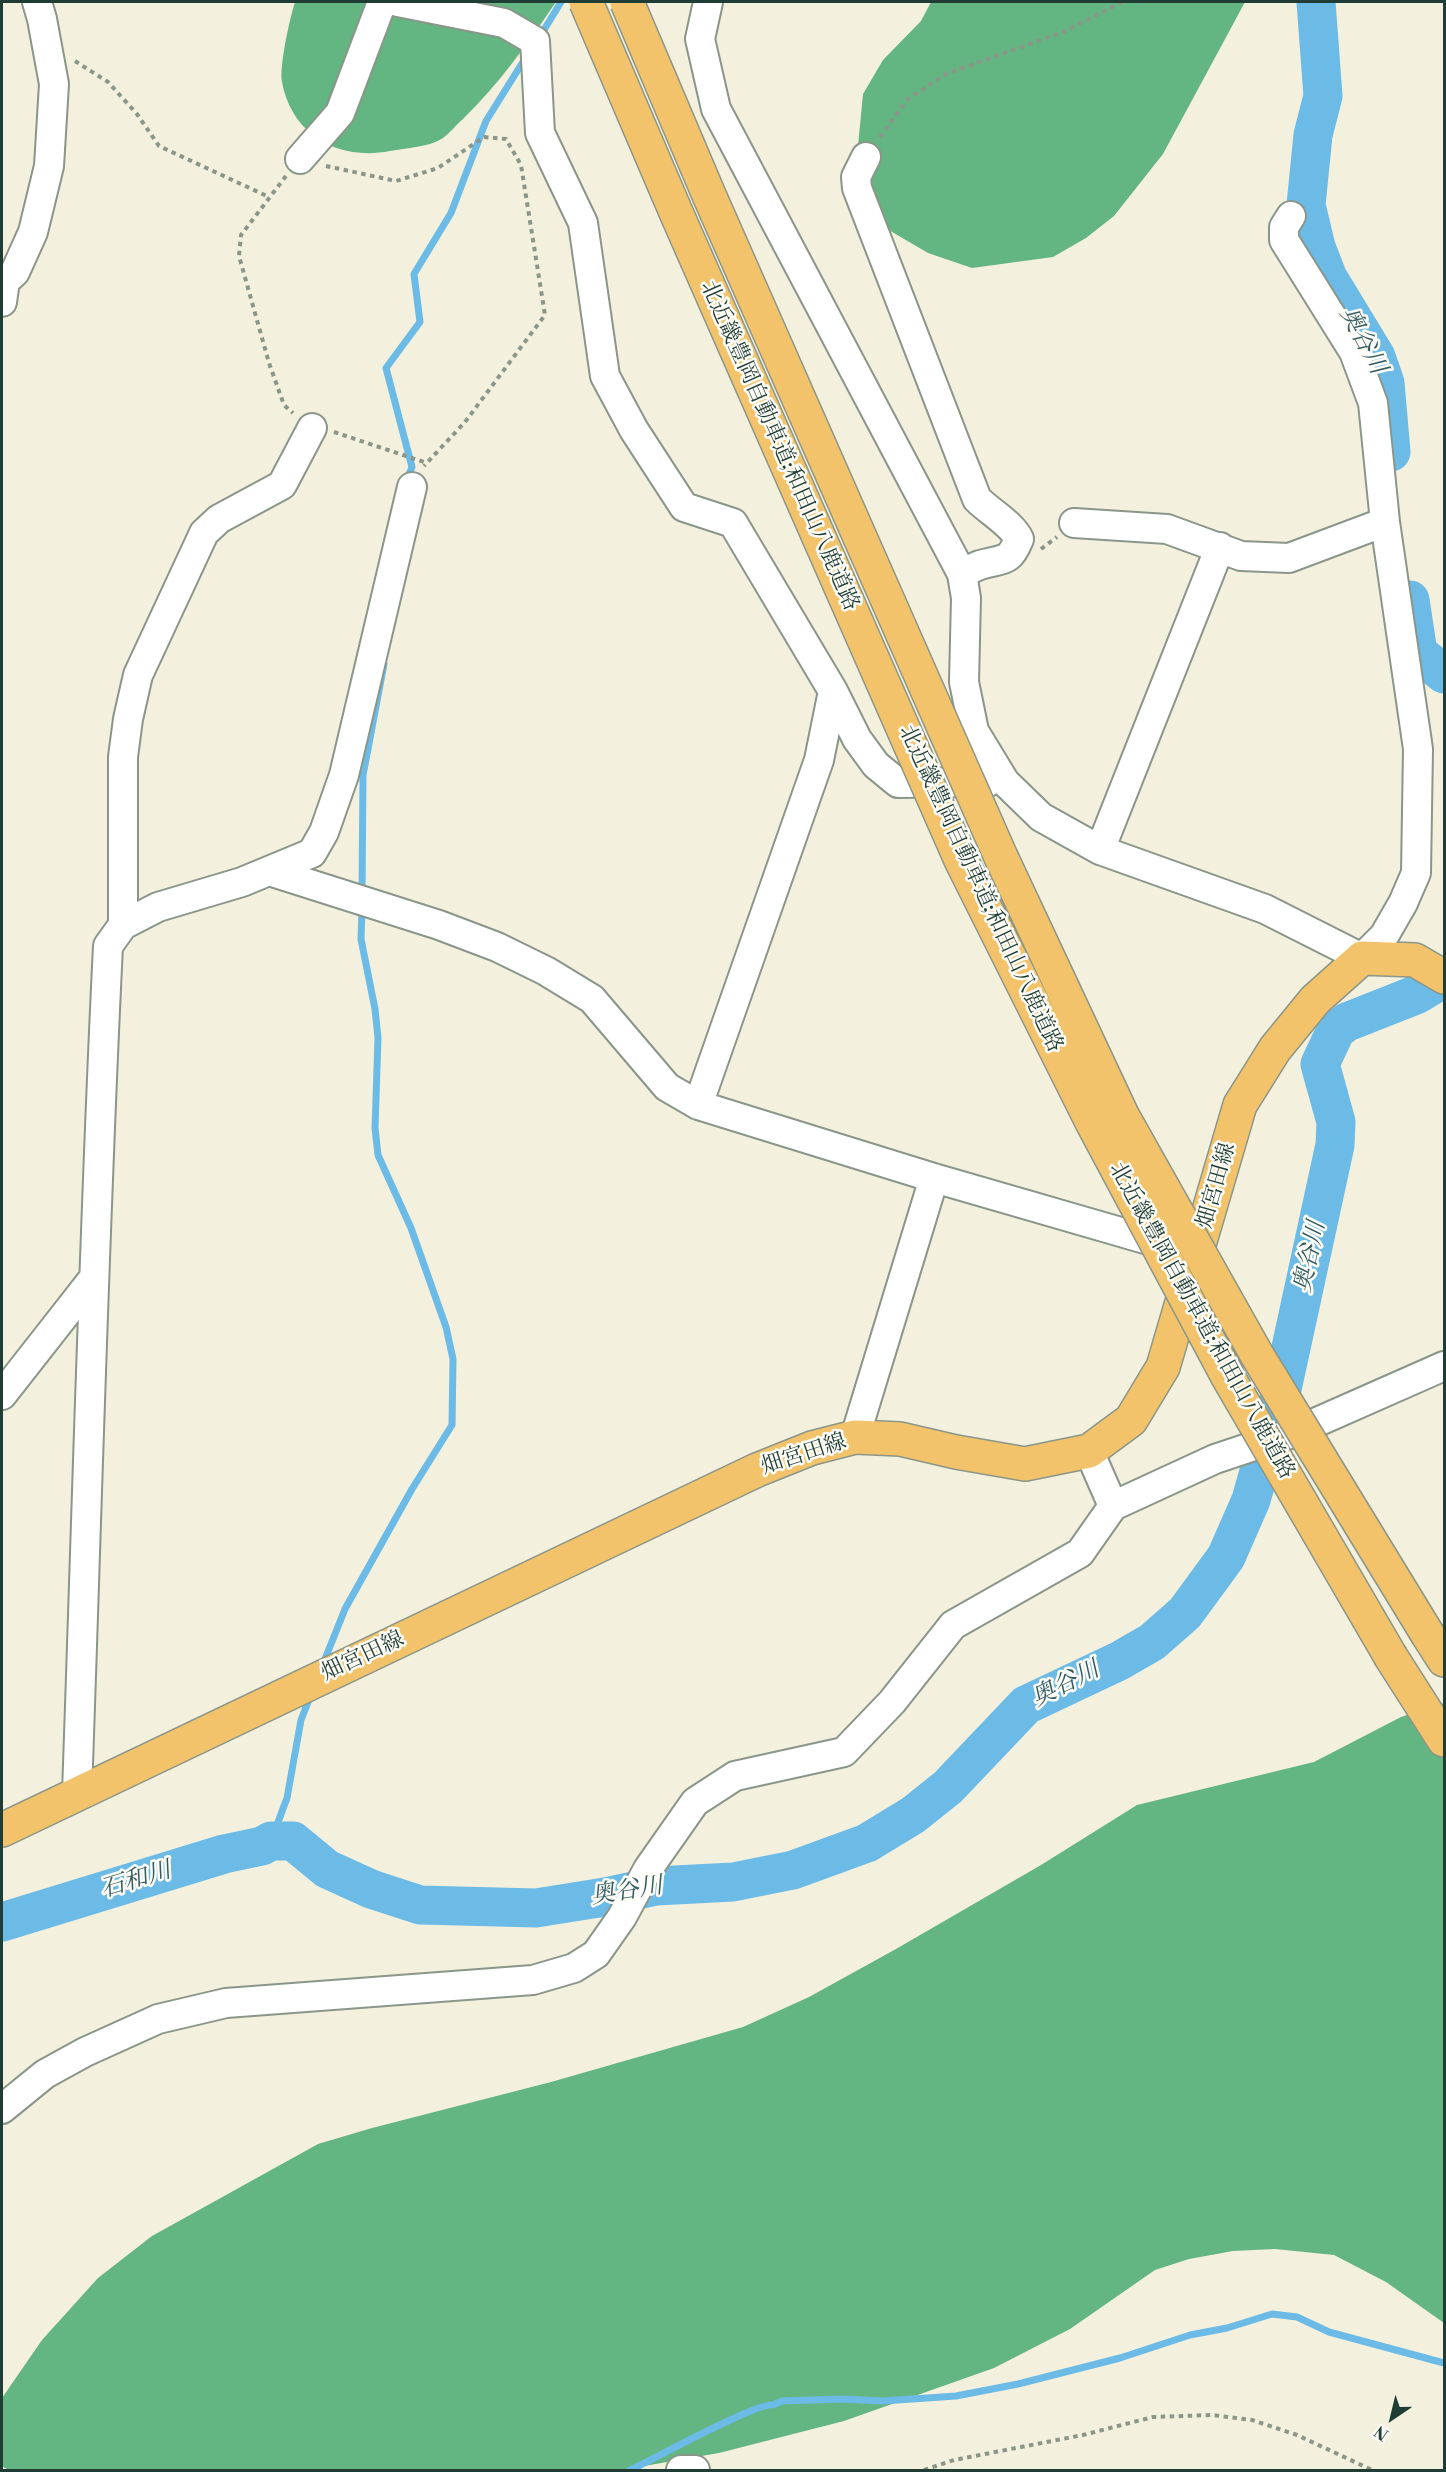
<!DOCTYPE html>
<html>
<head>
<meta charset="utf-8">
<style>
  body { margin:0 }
  #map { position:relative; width:1446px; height:2472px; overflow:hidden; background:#f4f0de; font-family:"Libre Bodoni",serif }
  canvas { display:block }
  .frame { position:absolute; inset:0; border:3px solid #1f3d34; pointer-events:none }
  .north { position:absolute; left:1362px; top:2388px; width:60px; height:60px; -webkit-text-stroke:4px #fdfcf7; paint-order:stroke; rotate:215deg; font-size:16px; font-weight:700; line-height:24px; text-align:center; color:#1f3d34 }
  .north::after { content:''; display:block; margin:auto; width:21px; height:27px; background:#1f3d34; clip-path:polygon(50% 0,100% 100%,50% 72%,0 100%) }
</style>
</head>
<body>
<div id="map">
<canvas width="1446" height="2472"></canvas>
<div class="frame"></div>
<div class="north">N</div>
</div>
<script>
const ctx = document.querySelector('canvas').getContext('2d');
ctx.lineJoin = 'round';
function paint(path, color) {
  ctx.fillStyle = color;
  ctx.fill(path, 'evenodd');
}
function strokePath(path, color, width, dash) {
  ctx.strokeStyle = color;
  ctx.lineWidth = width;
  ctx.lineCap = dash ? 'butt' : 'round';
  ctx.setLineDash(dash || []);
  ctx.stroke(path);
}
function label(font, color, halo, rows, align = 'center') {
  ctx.font = font + ' "Libre Bodoni","Noto Serif JP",serif';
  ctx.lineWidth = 5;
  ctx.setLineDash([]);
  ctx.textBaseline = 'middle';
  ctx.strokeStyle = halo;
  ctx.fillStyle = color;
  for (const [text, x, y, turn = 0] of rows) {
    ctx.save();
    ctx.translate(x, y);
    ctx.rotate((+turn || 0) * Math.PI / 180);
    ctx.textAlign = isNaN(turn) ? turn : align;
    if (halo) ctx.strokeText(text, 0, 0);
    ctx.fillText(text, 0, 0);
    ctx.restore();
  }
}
paint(new Path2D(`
  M 295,2 L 556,2 C 528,43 499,84 463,119 C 456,125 450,133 443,138 C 430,147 406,148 390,151 C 339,161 292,136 282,82 C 279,67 290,17 295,2 Z
  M 931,2 L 1245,2 L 1163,154 L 1114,216 L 1086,238 L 1053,257 L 972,268 L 928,253 L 887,229 L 856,167 L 863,94 L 883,60 L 921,21 Z
  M 1444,1703 L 1444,2323 L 1386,2282 L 1334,2255 L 1275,2249 L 1233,2251 L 1189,2259 L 1155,2270 L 1070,2329 L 994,2368 L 844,2421 L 719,2453 L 621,2470 L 8,2470 L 2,2466 L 2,2398 L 42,2340 L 98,2278 L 152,2236 L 318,2144 L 372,2128 L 551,2082 L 743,2027 L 809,1997 L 896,1949 L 1041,1865 L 1137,1805 L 1314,1762 L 1401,1717 Z`), '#63b581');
strokePath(new Path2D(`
  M 539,38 L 561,2
  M 406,482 L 412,467 L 386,368 L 420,322 L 414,274 L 451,213 L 486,121 L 526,57
  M 362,894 L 363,775 L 384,664
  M 323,1664 L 345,1609 L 412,1489 L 452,1425 L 453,1359 L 446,1327 L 411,1228 L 378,1155 L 375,1128 L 378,1038 L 375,1009 L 361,939 L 362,908
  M 271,1841 L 287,1798 L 301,1720 L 310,1697
  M 630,2470 C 652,2460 759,2401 773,2405 L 782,2401 L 842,2399 L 883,2401 L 956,2396 L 1018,2384 L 1120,2358 L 1190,2335 L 1227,2328 L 1272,2314 L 1297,2317 L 1329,2332 L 1444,2363`), '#6cbbe7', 7);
strokePath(new Path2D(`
  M 1316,2 L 1323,96 L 1313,135 L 1306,205 L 1316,247 L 1328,278 L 1376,357 L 1385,383 L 1391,452
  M 1410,600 L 1418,653 L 1444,674
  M 2,1922 L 224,1854 L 262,1846 L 271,1841 L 293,1841 L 327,1869 L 371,1889 L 420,1905 L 536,1908 L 605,1897 L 656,1886 L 733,1882 L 793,1870 L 867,1843 L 913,1815 L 948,1787 L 1026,1705 L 1119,1661 L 1152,1642 L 1185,1613 L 1226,1557 L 1251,1500 L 1282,1389 L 1335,1145 L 1336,1122 L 1320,1064 L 1336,1030 L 1347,1022 L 1418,994 L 1444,978`), '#6cbbe7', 39);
const minor = new Path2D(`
  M 398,2 L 504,23 L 535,41 L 540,133 L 583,223 L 605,376 L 634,430 L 684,507 L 733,523 L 833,691 L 857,739 L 876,765 L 898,783 L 988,782
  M 708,2 L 700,39 L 716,109 L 962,574 L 966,598 L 964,682 L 974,731 L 1005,782 L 1041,817 L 1100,850 L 1265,909 L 1362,958 L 1384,936 L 1403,903 L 1416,873 L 1418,749 L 1385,522 L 1373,403 L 1354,352 L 1284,240 L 1284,227 L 1291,216
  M 866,157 L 856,177 L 857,188 L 977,499 C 990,512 1012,524 1019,539 C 1009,564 1003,558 980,565 C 974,567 968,571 962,574
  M 300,159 L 340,113 L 382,2
  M 2,302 L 5,281 L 15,272 L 33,232 L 49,166 L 54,84 L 42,19 L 37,2
  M 1074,523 L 1167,529 L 1241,556 L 1289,558 L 1385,522
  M 1100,850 L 1220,547
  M 269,871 L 439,925 L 497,947 L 546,971 L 592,999 L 667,1087 L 698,1105 L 934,1178 L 1169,1246
  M 123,925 L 123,757 L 128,719 L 138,675 L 204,533 L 219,519 L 282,485 L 312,428
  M 698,1105 L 819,760 L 833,691
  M 2,1395 L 93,1279
  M 855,1437 L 934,1178
  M 1113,1506 L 1215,1459 L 1290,1434 L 1444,1366
  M 77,1793 C 87,1511 94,1228 108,946 L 123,925 L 158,907 L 242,882 L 312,853 L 324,832 L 344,775 L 412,487
  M 2,2109 L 45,2074 L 85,2052 L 158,2019 L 226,2003 L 533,1980 L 574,1968 L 596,1954 L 622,1917 L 648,1869 L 695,1802 L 735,1776 L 844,1752 L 892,1702 L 953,1625 L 1080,1553 L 1113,1506 L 1089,1451
  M 681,2470 L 695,2470`);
const major = new Path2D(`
  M 2,1830 L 757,1470 L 812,1448 L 855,1437 L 900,1439 L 956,1452 L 1025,1464 L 1089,1451 L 1131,1420 L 1163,1367 L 1240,1105 L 1275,1049 L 1315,1000 L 1362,958 L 1415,960 L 1444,977`);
const highway = new Path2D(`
  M 1428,1635 L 1444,1660
  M 1391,1657 L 1444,1740`);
strokePath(minor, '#8a9689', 32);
strokePath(major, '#8a9689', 36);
strokePath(highway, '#8a9689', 36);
strokePath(new Path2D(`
  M 75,61 L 108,82 L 137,114 L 159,146 L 269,197
  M 880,137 L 908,99 L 946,74 L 1063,32 L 1122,2
  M 326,166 L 396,181 L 438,168 L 484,137 L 506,139 L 521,165 L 545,315 L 465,422 L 424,466
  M 286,176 L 241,235 L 239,256 L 269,363 L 284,405 L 293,413
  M 334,432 L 427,463
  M 1041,549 L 1057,537
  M 924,2470 L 954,2460 L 1083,2435 L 1153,2417 L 1212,2415 L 1252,2420 L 1297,2435 L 1372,2470`), '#8a9689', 4, [4.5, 4.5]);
strokePath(minor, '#fff', 28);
strokePath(major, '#f2c36a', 33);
strokePath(highway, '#f2c36a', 33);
const highwayBridge = new Path2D(`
  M 586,2 L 675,210 L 961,860 L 1092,1122 L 1228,1377 L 1391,1657
  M 627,2 L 709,195 L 1001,857 L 1122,1115 L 1257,1355 L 1428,1635`);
strokePath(highwayBridge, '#8a9689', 36, []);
strokePath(highwayBridge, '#f2c36a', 33);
label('22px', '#1f3d34', '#fdfcf7', [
  ["北近畿豊岡自動車道;和田山八鹿道路",779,446,66],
  ["北近畿豊岡自動車道;和田山八鹿道路",980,889,65],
  ["畑宮田線",1217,1186,-74],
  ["北近畿豊岡自動車道;和田山八鹿道路",1201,1321,61],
  ["畑宮田線",804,1455,-18],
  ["畑宮田線",363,1657,-25]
]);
label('italic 24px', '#325c61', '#fdfcf7', [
  ["奥谷川",1362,341,62],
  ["奥谷川",1311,1257,-78],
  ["奥谷川",1066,1685,-27],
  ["石和川",136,1881,-17],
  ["奥谷川",627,1892,-9]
]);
</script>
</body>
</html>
